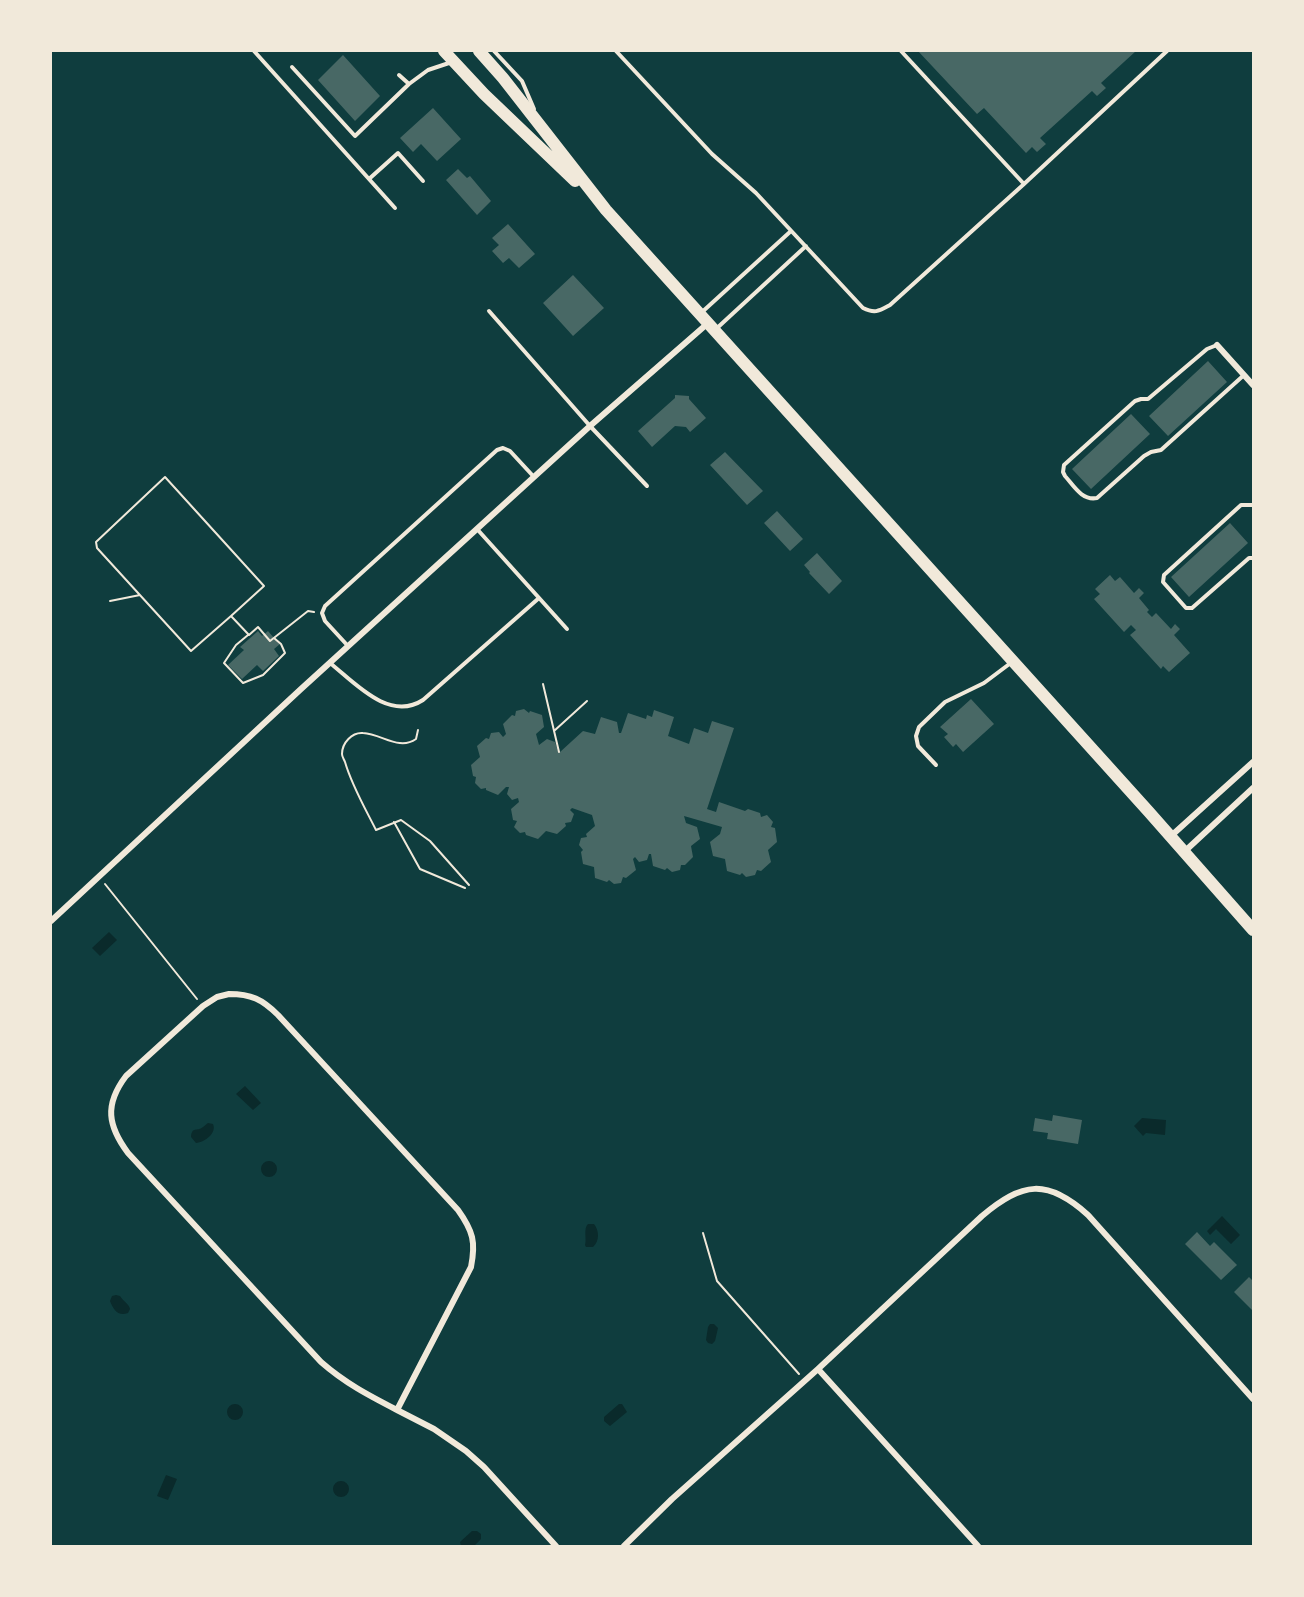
<!DOCTYPE html>
<html>
<head>
<meta charset="utf-8">
<style>
  body { margin:0 }
  #map { position:relative; width:1304px; height:1597px; overflow:hidden; background:#0f3d3e; font-family:Helvetica,sans-serif }
  canvas { display:block }
  .frame { position:absolute; inset:0; border:52px solid #f1e9da; pointer-events:none }
</style>
</head>
<body>
<div id="map">
<canvas width="1304" height="1597"></canvas>
<div class="frame"></div>
</div>
<script>
const ctx = document.querySelector('canvas').getContext('2d');
ctx.lineJoin = 'round';
function paint(path, color) {
  ctx.fillStyle = color;
  ctx.fill(path, 'evenodd');
}
function strokePath(path, color, width, dash) {
  ctx.strokeStyle = color;
  ctx.lineWidth = width;
  ctx.lineCap = dash ? 'butt' : 'round';
  ctx.setLineDash(dash || []);
  ctx.stroke(path);
}
paint(new Path2D(`
  M 109,932 L 117,940 L 100,956 L 92,948 Z
  M 245,1086 L 261,1103 L 253,1110 L 236,1094 Z
  M 1142,1118 L 1166,1120 L 1165,1135 L 1146,1133 L 1143,1136 L 1134,1126 Z
  M 208,1123 L 213,1124 C 217,1133 205,1142 196,1143 L 191,1137 C 192,1126 197,1132 203,1127 C 205,1126 206,1124 208,1123 Z
  M261 1169a8 8 0 1 1 16 0a8 8 0 1 1-16 0Z
  M 1222,1216 L 1240,1235 L 1231,1244 L 1216,1229 L 1210,1235 L 1207,1231 Z
  M 588,1224 L 594,1224 C 599,1230 600,1241 593,1247 L 586,1247 L 585,1245 C 587,1239 583,1229 588,1224 Z
  M 116,1295 L 120,1296 C 123,1301 129,1304 130,1309 L 128,1313 C 118,1317 113,1309 110,1301 L 112,1296 Z
  M 710,1324 L 714,1324 L 718,1328 L 715,1341 L 712,1344 L 708,1343 L 706,1340 L 708,1327 Z
  M 619,1404 L 622,1404 L 627,1412 L 610,1426 L 604,1421 L 604,1417 Z
  M227 1412a8 8 0 1 1 16 0a8 8 0 1 1-16 0Z
  M 166,1475 L 177,1479 L 168,1500 L 157,1496 Z
  M333 1489a8 8 0 1 1 16 0a8 8 0 1 1-16 0Z
  M 472,1531 L 477,1531 L 481,1534 L 481,1539 L 474,1546 L 461,1546 L 460,1542 Z`), '#0a2a2b');
paint(new Path2D(`
  M 918,51 L 1136,51 L 1101,83 L 1106,88 L 1097,96 L 1092,91 L 1040,138 L 1046,144 L 1037,152 L 1032,147 L 1026,153 L 984,108 L 977,114 Z
  M 343,55 L 380,96 L 355,121 L 318,80 Z
  M 433,108 L 461,139 L 437,161 L 421,144 L 413,152 L 400,138 Z
  M 458,169 L 467,178 L 470,176 L 491,201 L 477,215 L 446,180 Z
  M 508,224 L 535,254 L 519,268 L 509,258 L 503,263 L 492,251 L 499,245 L 492,238 Z
  M 573,275 L 604,308 L 573,336 L 543,303 Z
  M 1208,361 L 1227,382 L 1168,436 L 1149,416 Z
  M 675,395 L 689,396 L 689,399 L 706,418 L 690,432 L 686,427 L 675,426 L 652,447 L 638,431 L 675,398 Z
  M 1131,414 L 1150,434 L 1091,489 L 1072,469 Z
  M 725,452 L 763,491 L 747,505 L 710,465 Z
  M 777,511 L 803,539 L 790,551 L 764,523 Z
  M 1230,523 L 1248,543 L 1189,597 L 1171,577 Z
  M 817,553 L 842,581 L 829,594 L 809,573 L 810,572 L 804,565 Z
  M 1110,575 L 1115,581 L 1120,577 L 1134,593 L 1139,588 L 1144,593 L 1139,598 L 1149,610 L 1147,612 L 1152,617 L 1156,613 L 1171,629 L 1175,624 L 1180,629 L 1174,635 L 1190,653 L 1169,672 L 1163,666 L 1161,669 L 1130,635 L 1136,630 L 1131,625 L 1124,632 L 1094,599 L 1100,594 L 1095,589 Z
  M 258,631 L 262,636 L 268,631 L 274,638 L 280,644 L 274,649 L 279,656 L 263,671 L 257,665 L 242,679 L 228,665 L 244,650 L 240,647 Z
  M 971,699 L 994,724 L 963,752 L 956,744 L 953,747 L 944,737 L 948,734 L 940,727 Z
  M 524,709 L 529,713 L 530,711 L 542,715 L 544,727 L 536,734 L 539,745 L 547,739 L 555,742 L 558,751 L 560,752 L 583,731 L 595,734 L 601,717 L 617,722 L 619,733 L 621,733 L 628,713 L 646,719 L 647,715 L 652,717 L 654,710 L 674,717 L 668,736 L 689,744 L 694,728 L 708,733 L 712,721 L 734,728 L 707,809 L 716,812 L 719,802 L 745,811 L 748,809 L 760,813 L 761,817 L 767,815 L 773,822 L 771,827 L 775,828 L 777,842 L 768,850 L 771,862 L 761,871 L 757,870 L 755,875 L 746,877 L 742,873 L 740,875 L 727,871 L 725,859 L 713,856 L 710,842 L 720,834 L 722,827 L 684,816 L 686,823 L 697,827 L 700,839 L 691,846 L 693,857 L 685,865 L 681,865 L 680,870 L 672,872 L 667,868 L 665,870 L 653,866 L 651,854 L 649,854 L 647,860 L 639,862 L 635,857 L 633,859 L 636,870 L 626,878 L 623,877 L 621,883 L 614,884 L 609,880 L 607,882 L 595,878 L 594,867 L 583,864 L 581,852 L 583,850 L 579,845 L 581,838 L 587,837 L 586,834 L 595,826 L 592,815 L 572,808 L 570,810 L 574,814 L 571,822 L 565,823 L 566,826 L 557,834 L 546,831 L 538,839 L 526,835 L 525,832 L 520,833 L 514,827 L 517,821 L 513,820 L 511,809 L 519,802 L 518,798 L 512,800 L 507,794 L 509,787 L 506,787 L 498,795 L 486,790 L 486,788 L 481,789 L 475,783 L 476,777 L 473,776 L 471,765 L 480,757 L 477,746 L 486,738 L 489,739 L 491,733 L 499,732 L 503,737 L 506,734 L 503,724 L 512,715 L 515,716 L 516,711 Z
  M 1053,1115 L 1082,1120 L 1078,1144 L 1047,1139 L 1048,1133 L 1033,1131 L 1035,1118 L 1052,1121 Z
  M 1197,1232 L 1210,1246 L 1214,1242 L 1237,1265 L 1221,1280 L 1185,1244 Z
  M 1249,1277 L 1253,1281 L 1253,1311 L 1234,1292 Z`), '#486865');
strokePath(new Path2D(`
  M 110,601 L 140,595
  M 231,616 L 264,586 L 165,477 L 96,542 L 97,548 L 191,651 L 231,616 L 249,635 L 258,627 L 270,641 L 308,611 L 314,612
  M 248,635 L 236,645 L 224,663 L 243,683 L 263,675 L 285,653 L 281,644 L 274,638
  M 543,684 L 559,752
  M 418,730 L 416,739 C 399,751 382,734 363,733 C 352,732 342,743 342,754 C 342,757 344,759 345,762 C 352,786 365,808 376,830 L 401,820 L 430,841 L 469,885
  M 554,731 L 587,701
  M 394,822 L 420,869 L 465,888
  M 105,884 L 197,999
  M 703,1233 L 717,1281 L 799,1374`), '#f1e9da', 2);
strokePath(new Path2D(`
  M 254,51 L 395,208
  M 494,51 L 522,81 L 534,109
  M 616,51 L 712,154 L 756,193 L 863,308 C 875,314 879,311 890,305 L 1024,184 L 1167,51
  M 901,51 L 1024,184
  M 292,67 L 355,136 L 409,84 L 428,70 L 449,63
  M 399,75 L 409,84
  M 369,179 L 398,153 L 423,181
  M 489,311 L 590,426 L 647,486
  M 701,313 L 791,231
  M 716,329 L 806,246
  M 1217,345 L 1207,349 L 1148,399 L 1141,399 L 1135,401 L 1064,465 L 1063,472 L 1065,476 C 1074,486 1082,501 1097,498 L 1144,456 L 1151,452 L 1161,450 L 1244,375
  M 1253,505 L 1241,505 L 1164,575 L 1163,582 L 1186,608 L 1192,608 L 1249,558 L 1253,558
  M 477,529 L 567,629
  M 348,646 L 325,621 L 322,613 L 325,606 L 497,450 L 503,448 L 510,451 L 534,477
  M 330,663 C 355,683 389,722 423,700 L 539,598
  M 936,765 L 918,746 L 916,736 L 919,727 L 945,702 L 984,683 L 1012,662`), '#f1e9da', 4);
strokePath(new Path2D(`
  M 1217,345 L 1253,385
  M 1171,836 L 1253,762
  M 1184,852 L 1253,788
  M 51,921 L 301,689 L 590,426 L 707,324
  M 229,994 C 251,994 262,999 278,1015 L 458,1210 C 473,1231 476,1242 471,1267 L 397,1410 C 368,1395 345,1383 321,1362 L 128,1153 C 108,1126 104,1105 126,1076 L 203,1006 L 217,997 Z
  M 818,1369 L 978,1546
  M 397,1410 L 434,1429 L 466,1451 L 484,1467 L 556,1546
  M 624,1546 L 672,1499 L 818,1369 L 982,1216 C 1022,1182 1047,1178 1088,1215 L 1253,1399`), '#f1e9da', 6);
strokePath(new Path2D(`
  M 444,51 L 484,94 L 575,181
  M 479,51 L 503,78 L 606,210 L 1149,812 L 1253,930`), '#f1e9da', 12);
</script>
</body>
</html>
